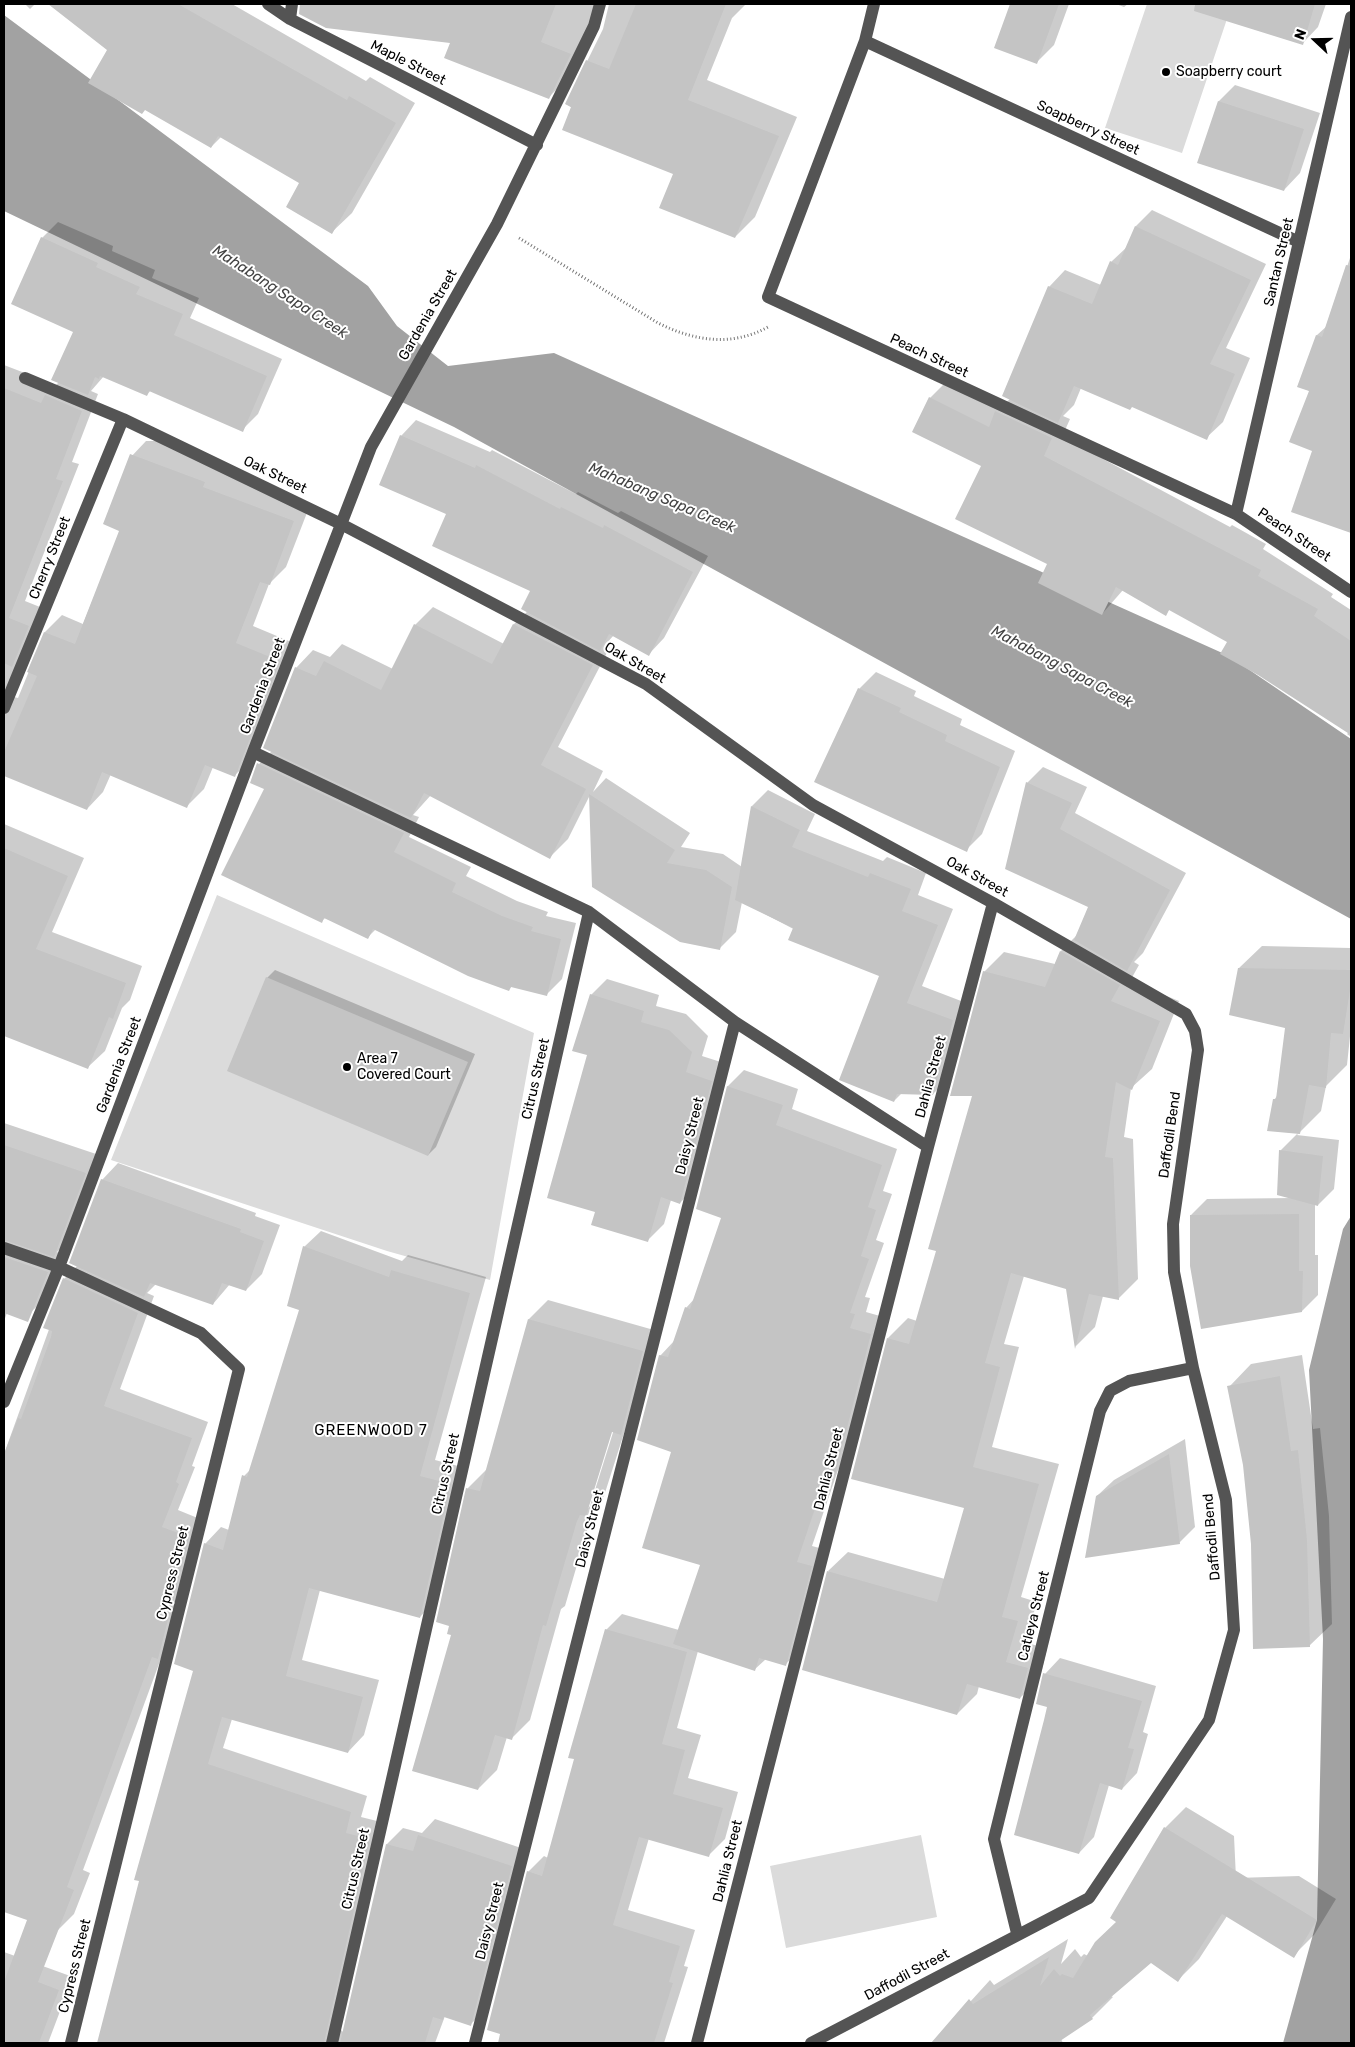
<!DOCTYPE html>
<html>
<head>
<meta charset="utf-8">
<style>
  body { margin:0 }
  #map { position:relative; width:1355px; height:2047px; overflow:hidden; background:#fff; font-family:Rubik,sans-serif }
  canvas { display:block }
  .frame { position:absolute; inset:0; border:5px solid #000; pointer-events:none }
  .north { position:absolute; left:1290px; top:15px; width:50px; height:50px; -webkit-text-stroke:4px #fff; paint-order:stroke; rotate:291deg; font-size:14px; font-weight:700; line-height:20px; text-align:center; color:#000 }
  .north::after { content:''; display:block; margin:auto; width:18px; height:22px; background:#000; clip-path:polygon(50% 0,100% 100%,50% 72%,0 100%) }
</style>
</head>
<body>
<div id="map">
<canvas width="1355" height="2047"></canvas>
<div class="frame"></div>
<div class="north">N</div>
</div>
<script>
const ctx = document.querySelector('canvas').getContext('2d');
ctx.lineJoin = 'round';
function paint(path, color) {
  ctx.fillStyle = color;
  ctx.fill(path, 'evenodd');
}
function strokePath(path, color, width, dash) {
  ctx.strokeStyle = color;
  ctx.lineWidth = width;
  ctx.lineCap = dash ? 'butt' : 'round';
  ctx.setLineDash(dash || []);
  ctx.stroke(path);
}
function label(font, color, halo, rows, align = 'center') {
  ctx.font = font + ' Rubik,sans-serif';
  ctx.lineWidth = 4;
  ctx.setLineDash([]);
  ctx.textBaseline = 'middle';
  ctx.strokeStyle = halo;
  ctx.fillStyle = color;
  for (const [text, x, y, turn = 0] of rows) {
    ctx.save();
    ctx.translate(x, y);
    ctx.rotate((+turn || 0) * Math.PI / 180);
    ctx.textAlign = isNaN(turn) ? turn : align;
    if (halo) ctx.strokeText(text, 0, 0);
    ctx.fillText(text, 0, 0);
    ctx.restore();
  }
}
paint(new Path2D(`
  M 1147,4 L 1191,4 L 1228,16 L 1182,153 L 1105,128 Z
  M 217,895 L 534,1033 L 490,1280 L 387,1251 L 111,1160 Z
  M 921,1835 L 937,1917 L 786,1948 L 770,1866 Z`), '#dbdbdb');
paint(new Path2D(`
  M 4,15 L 368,286 L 397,326 L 448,366 L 554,353 L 1229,656 L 1351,739 L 1351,919 L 454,427 L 4,211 Z
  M 1351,1216 L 1351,2043 L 1283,2043 L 1317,1920 L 1323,1639 L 1309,1370 L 1343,1229 Z`), '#a2a2a2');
paint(new Path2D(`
  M 25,4 L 35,4 L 30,9 Z
  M 50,4 L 232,4 L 366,81 L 370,77 L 415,103 L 352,213 L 332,232 L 301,183 L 221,137 L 211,147 L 109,49 Z
  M 327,4 L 605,4 L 569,77 L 549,97 L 452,42 L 325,26 Z
  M 609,4 L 746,4 L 732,18 L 707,80 L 797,117 L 755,217 L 735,237 L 675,173 L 566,104 L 603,29 Z
  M 1011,4 L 1069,4 L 1054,45 L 1037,62 L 995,47 Z
  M 1116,4 L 1128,4 L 1124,7 Z
  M 1245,4 L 1326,4 L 1318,27 L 1302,44 L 1238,24 Z
  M 1235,85 L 1320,113 L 1300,173 L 1284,190 L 1199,162 L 1219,101 Z
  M 1152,210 L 1266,264 L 1226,348 L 1250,358 L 1223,422 L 1206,438 L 1133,406 L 1081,388 L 1074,405 L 1063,416 L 1070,419 L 1062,437 L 1230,527 L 1232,525 L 1266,544 L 1263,549 L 1333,594 L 1331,597 L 1351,610 L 1351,737 L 1347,734 L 1349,732 L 1229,641 L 1170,609 L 1165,614 L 1123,590 L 1102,614 L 1049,564 L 983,466 L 930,398 L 948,380 L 1002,406 L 1010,399 L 1049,287 L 1065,270 L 1101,285 L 1111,262 L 1128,246 L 1136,226 Z
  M 58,222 L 113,246 L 112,251 L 155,270 L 152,278 L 199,298 L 190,318 L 282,359 L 258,414 L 242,430 L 151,390 L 147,395 L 104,376 L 91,391 L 98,394 L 72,462 L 79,464 L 25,601 L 45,609 L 14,697 L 18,698 L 45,632 L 62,615 L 83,624 L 121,530 L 129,459 L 146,441 L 158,441 L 310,505 L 286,567 L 269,584 L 253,626 L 296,644 L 252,759 L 235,775 L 213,767 L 204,789 L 187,806 L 111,774 L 103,792 L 87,809 L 4,775 L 4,365 L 56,385 L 59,382 L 74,331 L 42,238 Z
  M 1351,255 L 1351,531 L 1293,511 L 1314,450 L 1310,391 L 1298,386 L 1317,335 L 1327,326 Z
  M 416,420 L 490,452 L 492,450 L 576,494 L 578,492 L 618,513 L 621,511 L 708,556 L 664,638 L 649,654 L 614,635 L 605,645 L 610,647 L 558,747 L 603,771 L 593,792 L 606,778 L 690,833 L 681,847 L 723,854 L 742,867 L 752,806 L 768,790 L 815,814 L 807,831 L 883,861 L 887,857 L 926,873 L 918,895 L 953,909 L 922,986 L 969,1004 L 949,1078 L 933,1094 L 902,1093 L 894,1101 L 881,975 L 742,902 L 736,932 L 720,948 L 590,795 L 568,839 L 550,857 L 431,795 L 413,815 L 419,817 L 409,837 L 471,867 L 466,876 L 517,901 L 548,912 L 546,916 L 576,923 L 562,979 L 547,994 L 512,986 L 509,989 L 376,929 L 367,938 L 326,917 L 322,921 L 266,788 L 259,764 L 272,751 L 296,668 L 313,650 L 330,657 L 342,644 L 393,669 L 415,625 L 433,607 L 504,644 L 514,624 L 528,611 L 532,590 L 448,513 L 401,436 Z
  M 876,672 L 916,691 L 914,696 L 962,719 L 960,725 L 1015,751 L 982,834 L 966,850 L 816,782 L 859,689 Z
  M 1043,767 L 1087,787 L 1075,813 L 1186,873 L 1143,953 L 1134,962 L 1139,965 L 1130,981 L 1179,1001 L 1152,1069 L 1131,1088 L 1124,1137 L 1133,1139 L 1138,1279 L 1118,1299 L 1103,1296 L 1095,1327 L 1076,1346 L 1067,1288 L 1024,1276 L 1004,1344 L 1019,1347 L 992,1447 L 1059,1464 L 1021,1597 L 1037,1602 L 1025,1642 L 1047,1649 L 1040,1678 L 1020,1698 L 979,1686 L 977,1694 L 957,1714 L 828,1571 L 848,1552 L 945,1579 L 965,1507 L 888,1338 L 908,1318 L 917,1321 L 937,1250 L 974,1095 L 984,972 L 1004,952 L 1055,964 L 1061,951 L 1077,935 L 1089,906 L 1027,783 Z
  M 4,824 L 84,858 L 52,932 L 142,966 L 130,1000 L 122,1008 L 105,1051 L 88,1067 L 4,1034 Z
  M 1262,946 L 1351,948 L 1351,1027 L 1347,1065 L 1326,1086 L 1321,1111 L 1297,1135 L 1339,1140 L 1334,1189 L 1318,1205 L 1315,1204 L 1315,1255 L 1318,1255 L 1318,1295 L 1302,1311 L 1191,1215 L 1207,1199 L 1292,1198 L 1280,1151 L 1298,1133 L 1274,1100 L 1277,1096 L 1286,1027 L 1239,968 Z
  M 275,970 L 475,1054 L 436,1147 L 428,1155 L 267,978 Z
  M 607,979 L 659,995 L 656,1006 L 686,1014 L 708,1036 L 702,1056 L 727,1064 L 696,1186 L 680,1203 L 671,1200 L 664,1224 L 648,1240 L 596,1211 L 589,1054 L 591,995 Z
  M 744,1070 L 798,1089 L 792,1109 L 897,1149 L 883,1191 L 892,1194 L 876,1240 L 884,1243 L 865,1297 L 870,1298 L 866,1312 L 887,1318 L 851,1457 L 838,1470 L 812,1546 L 827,1550 L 801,1648 L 786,1664 L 766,1659 L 754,1670 L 698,1651 L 677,1728 L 701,1735 L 688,1778 L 738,1792 L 725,1839 L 709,1855 L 649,1838 L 628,1910 L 695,1930 L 684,1966 L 688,1967 L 664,2043 L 499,2043 L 528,1872 L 544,1856 L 548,1858 L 575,1758 L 606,1630 L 622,1614 L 679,1630 L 702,1564 L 673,1451 L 660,1356 L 674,1341 L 686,1308 L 695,1298 L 722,1217 L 697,1208 L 728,1086 Z
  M 4,1123 L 102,1156 L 71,1238 L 57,1252 L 64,1255 L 48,1296 L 31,1312 L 10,1305 L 4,1321 Z
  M 118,1163 L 256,1213 L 255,1216 L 280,1225 L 262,1274 L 246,1290 L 230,1284 L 213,1304 L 156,1284 L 147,1293 L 154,1296 L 120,1389 L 208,1422 L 192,1466 L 195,1467 L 178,1510 L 205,1521 L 163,1653 L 83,1870 L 90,1873 L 74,1914 L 57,1931 L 4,1910 L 4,1454 L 52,1321 L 64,1279 L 78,1265 L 102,1180 Z
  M 321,1231 L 402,1261 L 408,1255 L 486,1277 L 435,1460 L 466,1468 L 436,1600 L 420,1617 L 320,1590 L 302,1660 L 379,1680 L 364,1735 L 348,1752 L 232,1719 L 223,1748 L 367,1796 L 361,1817 L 385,1823 L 340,2029 L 344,2033 L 387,1844 L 403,1828 L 422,1833 L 435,1819 L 527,1850 L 487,2008 L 471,2024 L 445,2016 L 435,2043 L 98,2043 L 194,1670 L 205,1544 L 221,1527 L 229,1530 L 244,1476 L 251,1469 L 300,1309 L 304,1247 Z
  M 548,1300 L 661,1332 L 640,1415 L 625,1430 L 604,1496 L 594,1507 L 565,1606 L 561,1609 L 530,1720 L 511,1739 L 507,1737 L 497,1770 L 478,1789 L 452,1634 L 468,1488 L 487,1469 L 529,1319 ZM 612,1425 L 615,1426 L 590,1506 L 586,1510 Z
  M 1302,1355 L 1313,1429 L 1320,1428 L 1329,1516 L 1332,1624 L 1309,1646 L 1252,1544 L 1244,1465 L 1229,1387 L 1251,1364 Z
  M 1185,1439 L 1195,1527 L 1179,1543 L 1097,1496 L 1114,1480 Z
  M 1060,1658 L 1156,1686 L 1143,1732 L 1148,1734 L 1137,1773 L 1122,1789 L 1109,1785 L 1094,1837 L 1079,1853 L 1045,1674 Z
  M 1186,1807 L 1234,1836 L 1236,1878 L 1299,1876 L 1336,1899 L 1314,1935 L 1293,1956 L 1227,1916 L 1199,1959 L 1178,1980 L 1151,1962 L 1111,1996 L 1113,1997 L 1092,2018 L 1061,2039 L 1063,2043 L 948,2043 L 941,2034 L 990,1980 L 994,1985 L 1068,1939 L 1061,1964 L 1075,1949 L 1081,1957 L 1084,1954 L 1088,1956 L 1117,1922 L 1165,1828 Z
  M 4,1952 L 73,1977 L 48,2043 L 4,2043 Z`), '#0003');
paint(new Path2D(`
  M 48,4 L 178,4 L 347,100 L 349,96 L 396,123 L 332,234 L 286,207 L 299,183 L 218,136 L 211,148 L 145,110 L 142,114 L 88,83 L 107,50 Z
  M 300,4 L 556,4 L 541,42 L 571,54 L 549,99 L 444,58 L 450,43 L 326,28 L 299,14 Z
  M 636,4 L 726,4 L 688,100 L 779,136 L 735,238 L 659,208 L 673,174 L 562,130 L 571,107 L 565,104 L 586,60 L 609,69 Z
  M 1010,4 L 1059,4 L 1037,64 L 994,48 Z
  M 1195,4 L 1315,4 L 1303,45 L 1194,11 Z
  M 1218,101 L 1304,129 L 1284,191 L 1197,163 Z
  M 1135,226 L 1251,280 L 1210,364 L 1235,374 L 1207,440 L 1132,407 L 1130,410 L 1074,386 L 1058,423 L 1002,396 L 1048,286 L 1092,304 L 1110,261 L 1118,265 Z
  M 41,237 L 98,263 L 96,267 L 140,287 L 136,294 L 183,314 L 174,335 L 267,376 L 243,432 L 149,391 L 147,396 L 100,376 L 99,379 L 95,377 L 88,395 L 51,380 L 73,332 L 11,304 Z
  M 1346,265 L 1351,266 L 1351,533 L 1291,512 L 1312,451 L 1289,442 L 1309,391 L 1297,387 L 1316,335 L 1322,337 Z
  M 4,388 L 41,403 L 45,395 L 82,411 L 56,479 L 63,481 L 9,618 L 29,626 L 12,667 L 4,663 Z
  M 929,397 L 989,427 L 995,411 L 1052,438 L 1044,456 L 1261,570 L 1258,576 L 1318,609 L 1314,616 L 1351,641 L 1351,735 L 1258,675 L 1220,654 L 1227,642 L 1169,610 L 1166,616 L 1116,587 L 1102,615 L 1038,583 L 1047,564 L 955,519 L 981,466 L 912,432 Z
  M 400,435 L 475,468 L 476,465 L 560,509 L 561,507 L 603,528 L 604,525 L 693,572 L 649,656 L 609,634 L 600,651 L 521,609 L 530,591 L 432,546 L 446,514 L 379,485 Z
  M 130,454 L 205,482 L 203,487 L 294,521 L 270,585 L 260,582 L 236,643 L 280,661 L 235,777 L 205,765 L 187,808 L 102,772 L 87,810 L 4,776 L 4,752 L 37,676 L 27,672 L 44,632 L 75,644 L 119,531 L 103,524 Z
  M 414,624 L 492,664 L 513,624 L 593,665 L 541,765 L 586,789 L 550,859 L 424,793 L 411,818 L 263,748 L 295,667 L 316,676 L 324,661 L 381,690 Z
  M 858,688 L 901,708 L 899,712 L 947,735 L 945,741 L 1000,767 L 967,852 L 814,782 Z
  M 257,763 L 404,833 L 394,852 L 456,883 L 452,892 L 502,916 L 533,927 L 531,931 L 561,939 L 547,996 L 511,987 L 509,991 L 468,976 L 373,929 L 368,939 L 324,918 L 322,923 L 221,875 L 264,789 L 250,783 Z
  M 1026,782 L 1072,803 L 1060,829 L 1170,890 L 1127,971 L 1074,940 L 1088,907 L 1005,869 Z
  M 589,794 L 675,850 L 667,863 L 706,870 L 732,887 L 720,950 L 680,942 L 592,887 Z
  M 751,806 L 800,830 L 792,847 L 868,877 L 870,873 L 911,889 L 902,911 L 938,925 L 907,1003 L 953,1020 L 933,1095 L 897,1094 L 894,1102 L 839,1080 L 879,976 L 788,940 L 793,928 L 735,900 Z
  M 4,848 L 68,876 L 36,949 L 126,983 L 113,1019 L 109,1017 L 88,1069 L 4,1036 Z
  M 1060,951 L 1120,985 L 1111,1001 L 1160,1021 L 1132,1090 L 1116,1082 L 1105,1157 L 1113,1158 L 1119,1300 L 1089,1294 L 1075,1349 L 1066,1289 L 1011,1273 L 985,1363 L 1000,1367 L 973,1467 L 1039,1484 L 1002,1617 L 1018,1621 L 1006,1662 L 1028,1668 L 1020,1699 L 967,1684 L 957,1715 L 802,1670 L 827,1571 L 937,1602 L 964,1508 L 851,1479 L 887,1338 L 909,1344 L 936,1251 L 928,1249 L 972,1096 L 950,1096 L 983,971 L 1045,987 Z
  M 1238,968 L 1351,970 L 1351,984 L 1343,1034 L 1331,1033 L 1326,1088 L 1309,1085 L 1300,1134 L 1267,1131 L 1273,1099 L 1276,1099 L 1285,1028 L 1229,1015 Z
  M 266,977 L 468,1062 L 428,1156 L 227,1071 Z
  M 590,994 L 644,1011 L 641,1022 L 669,1030 L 692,1052 L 686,1072 L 712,1081 L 680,1204 L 661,1197 L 648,1242 L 591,1225 L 595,1212 L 547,1198 L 587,1055 L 572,1051 Z
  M 727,1086 L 783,1105 L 776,1125 L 882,1165 L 868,1207 L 876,1210 L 861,1256 L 869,1259 L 850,1313 L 855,1314 L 850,1328 L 871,1334 L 835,1475 L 827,1473 L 797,1562 L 812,1566 L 786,1666 L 759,1658 L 755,1671 L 673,1644 L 700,1565 L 642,1548 L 671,1452 L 637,1440 L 659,1355 L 668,1357 L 685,1307 L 690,1309 L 721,1218 L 696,1209 Z
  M 4,1145 L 86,1173 L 54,1257 L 4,1240 Z
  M 1279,1150 L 1323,1156 L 1318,1206 L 1277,1195 Z
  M 101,1179 L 241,1229 L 240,1232 L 264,1241 L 246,1291 L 222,1283 L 213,1305 L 150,1283 L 144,1297 L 69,1263 Z
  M 1299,1214 L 1299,1271 L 1303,1271 L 1302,1312 L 1201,1329 L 1190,1266 L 1190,1215 Z
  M 303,1246 L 389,1277 L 391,1270 L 470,1293 L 420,1476 L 451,1484 L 420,1618 L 309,1588 L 286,1676 L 363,1697 L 348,1753 L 222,1717 L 208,1764 L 351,1812 L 346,1833 L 370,1839 L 324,2043 L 97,2043 L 139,1881 L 134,1880 L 193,1671 L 174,1664 L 204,1543 L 223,1550 L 242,1475 L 247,1477 L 299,1310 L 287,1306 Z
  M 4,1257 L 48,1272 L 28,1322 L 4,1313 Z
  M 63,1278 L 138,1313 L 104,1406 L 192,1438 L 176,1482 L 179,1484 L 162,1527 L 189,1537 L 158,1659 L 152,1657 L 67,1887 L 74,1890 L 38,1982 L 59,1990 L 39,2043 L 4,2043 L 4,1982 L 27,1920 L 4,1912 L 4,1454 L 18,1418 L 21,1419 L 51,1337 L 52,1331 L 43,1328 Z
  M 528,1319 L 643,1351 L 621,1435 L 612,1432 L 586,1516 L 580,1515 L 577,1521 L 546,1626 L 543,1625 L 512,1740 L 495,1735 L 478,1790 L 412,1771 L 451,1635 L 447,1634 L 449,1626 L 436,1622 L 466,1488 L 480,1491 Z
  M 1280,1376 L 1291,1451 L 1298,1450 L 1307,1540 L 1310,1647 L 1253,1649 L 1251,1544 L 1243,1465 L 1227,1386 Z
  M 1169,1454 L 1180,1544 L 1085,1558 L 1096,1496 Z
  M 605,1629 L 687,1652 L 662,1744 L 685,1750 L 673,1794 L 723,1808 L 709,1857 L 639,1837 L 613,1925 L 680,1946 L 669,1982 L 673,1983 L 654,2043 L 498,2043 L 500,2034 L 487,2030 L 527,1871 L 542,1876 L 574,1759 L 568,1758 Z
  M 1043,1673 L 1142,1701 L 1128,1748 L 1134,1749 L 1122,1790 L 1100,1783 L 1079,1854 L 1014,1835 L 1044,1720 L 1047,1707 L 1036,1704 Z
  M 1164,1827 L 1317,1920 L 1294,1958 L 1222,1914 L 1178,1982 L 1151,1963 L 1090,2015 L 1093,2019 L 1057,2043 L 931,2043 L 969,1999 L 973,2004 L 1049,1957 L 1040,1986 L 1054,1969 L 1060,1976 L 1062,1974 L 1073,1978 L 1095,1942 L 1116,1922 L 1110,1918 Z
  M 418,1835 L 512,1866 L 471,2026 L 444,2017 L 443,2020 L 433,2017 L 425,2043 L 340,2043 L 386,1844 L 413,1851 Z`), '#c4c4c4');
strokePath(new Path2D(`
  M 519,238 L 658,323 C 694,341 732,347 768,327`), '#767676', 3, [1, 2.5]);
strokePath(new Path2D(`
  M 268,4 L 290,19 L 537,145
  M 874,4 L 865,41 L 768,297 L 1236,514 L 1351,592
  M 290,19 L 292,4
  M 865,41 L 1299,242
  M 25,378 L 123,419 L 341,524 L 646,684 L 813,805 L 993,903 L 1186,1014 L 1195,1031 L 1198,1050 L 1173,1224 L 1174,1272 L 1193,1368 L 1226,1500 L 1234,1630 L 1209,1720 L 1089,1898 L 811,2043
  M 1236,514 L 1351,17
  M 4,708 L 123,419
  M 253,752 L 589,912 L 735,1022 L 928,1147
  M 4,1248 L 59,1267 L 201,1333 L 239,1369 L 71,2043
  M 4,1402 L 59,1267 L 253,752 L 371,447 L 497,224 L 594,26 L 600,4
  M 1017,1933 L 994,1839 L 1100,1411 L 1110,1391 L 1129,1381 L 1193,1368
  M 332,2043 L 589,912
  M 475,2043 L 735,1022
  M 697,2043 L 928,1147 L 993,903`), '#545454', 12);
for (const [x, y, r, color] of [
  [1166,72,5,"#000"],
  [347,1067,5,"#000"]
]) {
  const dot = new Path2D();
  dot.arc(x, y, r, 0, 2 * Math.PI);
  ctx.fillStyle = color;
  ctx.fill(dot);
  strokePath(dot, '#fff', 2);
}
label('14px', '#000', '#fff', [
  ["Maple Street",408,63,27],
  ["Soapberry Street",1088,128,25],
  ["Santan Street",1279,262,-77],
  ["Gardenia Street",428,315,-60],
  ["Peach Street",929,356,25],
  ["Oak Street",275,475,26],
  ["Peach Street",1294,535,34],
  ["Cherry Street",50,558,-68],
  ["Oak Street",635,663,30],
  ["Gardenia Street",263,686,-69],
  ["Oak Street",977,877,29],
  ["Gardenia Street",119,1065,-69],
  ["Dahlia Street",931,1077,-75],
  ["Citrus Street",536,1079,-77],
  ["Daffodil Bend",1170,1135,-82],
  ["Daisy Street",690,1136,-76],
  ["Dahlia Street",829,1469,-76],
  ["Citrus Street",446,1474,-77],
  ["Daisy Street",590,1529,-76],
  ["Daffodil Bend",1212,1537,-95],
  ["Cypress Street",173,1573,-76],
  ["Catleya Street",1034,1616,-76],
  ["Dahlia Street",728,1861,-76],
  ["Citrus Street",356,1869,-77],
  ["Daisy Street",490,1921,-76],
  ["Cypress Street",75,1966,-76],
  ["Daffodil Street",907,1975,-28]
]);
label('14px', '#000', '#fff', [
  ["Soapberry court",1176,72],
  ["Area 7",357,1059],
  ["Covered Court",357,1075]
], 'left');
label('italic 15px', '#434343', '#fff', [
  ["Mahabang Sapa Creek",280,292,33],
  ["Mahabang Sapa Creek",662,498,23],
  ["Mahabang Sapa Creek",1062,667,28]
]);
ctx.letterSpacing = '1px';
label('15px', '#000', '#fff', [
  ["GREENWOOD 7",371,1431]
]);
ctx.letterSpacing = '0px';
</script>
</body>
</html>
